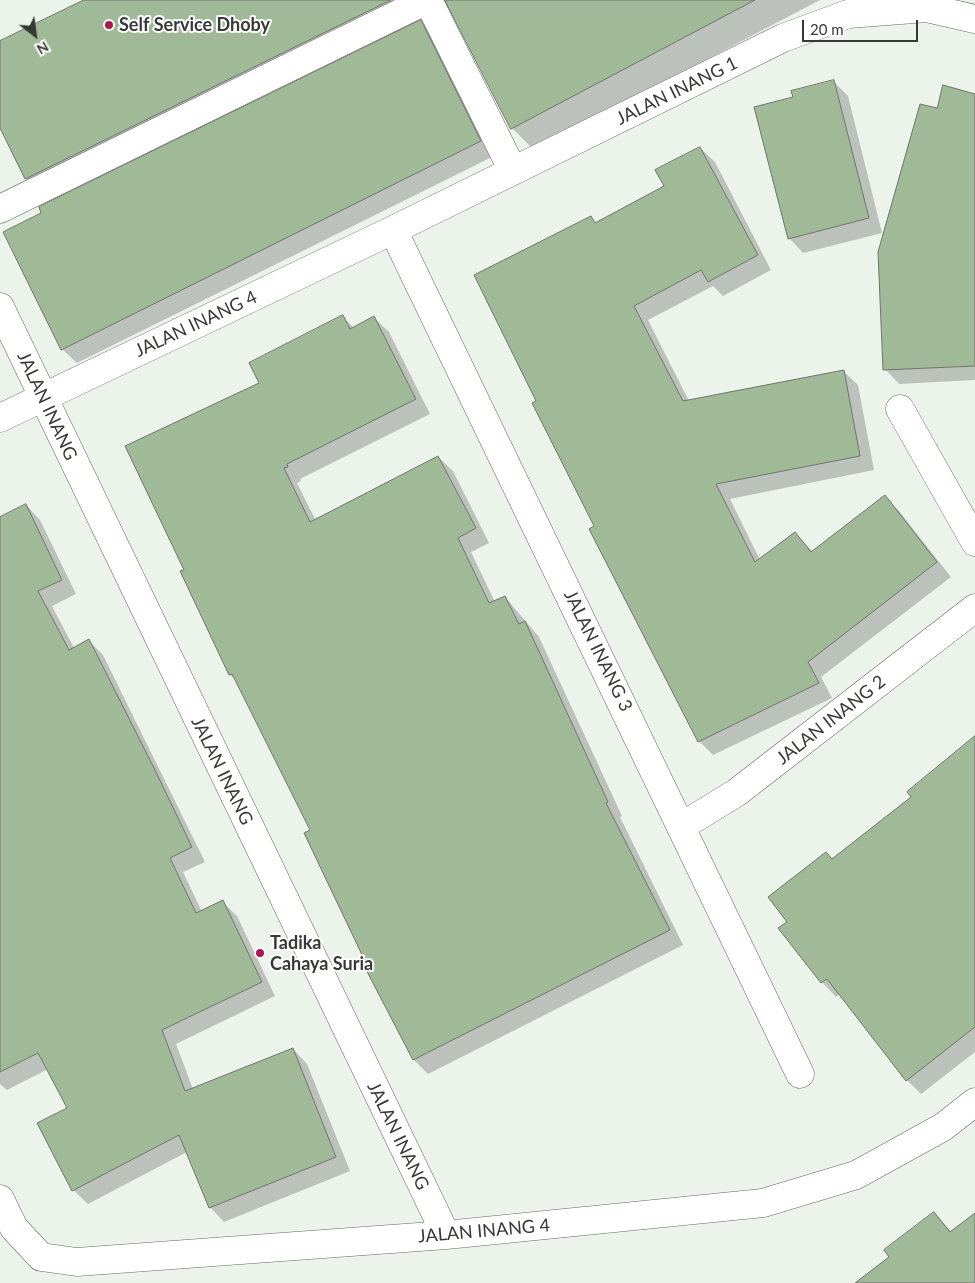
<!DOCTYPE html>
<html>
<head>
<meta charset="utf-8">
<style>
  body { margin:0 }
  #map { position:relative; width:975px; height:1283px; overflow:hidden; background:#ecf3ea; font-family:Lato,sans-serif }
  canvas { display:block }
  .north { position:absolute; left:10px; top:10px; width:50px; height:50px; -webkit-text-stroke:4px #fff; paint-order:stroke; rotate:150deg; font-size:14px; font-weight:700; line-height:20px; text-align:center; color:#363936 }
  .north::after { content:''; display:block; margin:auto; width:18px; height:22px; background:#363936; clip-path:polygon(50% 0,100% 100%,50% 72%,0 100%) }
  .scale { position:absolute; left:802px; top:20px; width:116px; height:22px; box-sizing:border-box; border:2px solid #363936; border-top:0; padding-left:6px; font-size:15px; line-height:18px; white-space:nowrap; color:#363936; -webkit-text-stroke:4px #fff; paint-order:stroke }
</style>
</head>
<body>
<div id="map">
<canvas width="975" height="1283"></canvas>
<div class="north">N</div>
<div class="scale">20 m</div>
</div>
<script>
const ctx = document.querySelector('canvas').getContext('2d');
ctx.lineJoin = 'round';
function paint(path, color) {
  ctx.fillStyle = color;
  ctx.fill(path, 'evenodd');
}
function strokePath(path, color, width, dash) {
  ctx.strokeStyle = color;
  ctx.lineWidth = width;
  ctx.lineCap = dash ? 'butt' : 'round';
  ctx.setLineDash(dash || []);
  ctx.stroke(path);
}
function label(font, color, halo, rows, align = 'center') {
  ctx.font = font + ' Lato,sans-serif';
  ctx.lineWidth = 4;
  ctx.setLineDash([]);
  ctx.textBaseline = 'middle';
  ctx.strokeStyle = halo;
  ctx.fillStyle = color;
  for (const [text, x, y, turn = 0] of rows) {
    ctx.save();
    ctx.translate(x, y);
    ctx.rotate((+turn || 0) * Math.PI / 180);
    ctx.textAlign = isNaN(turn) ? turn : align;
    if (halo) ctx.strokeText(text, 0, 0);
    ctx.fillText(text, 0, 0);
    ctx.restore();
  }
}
paint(new Path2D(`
  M 87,0 L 820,0 L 534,150 L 512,128 L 450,7 L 443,8 L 48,201 L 26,179 L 0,125 L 0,43 Z
  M 420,22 L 435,36 L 494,156 L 77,363 L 62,349 Z
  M 833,81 L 848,96 L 882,233 L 803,253 L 789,238 L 795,98 Z
  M 975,95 L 975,380 L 899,384 L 885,369 L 938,110 Z
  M 700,148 L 715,162 L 771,270 L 723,296 L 713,286 L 648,320 L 689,401 L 843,371 L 858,385 L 874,470 L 730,499 L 760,560 L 795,533 L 813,552 L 885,496 L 899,511 L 951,577 L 821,677 L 832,698 L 713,755 L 699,741 L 538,402 L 591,218 L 597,224 L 665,187 Z
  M 343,317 L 354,328 L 374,318 L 389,332 L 430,414 L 300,479 L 301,481 L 297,483 L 316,521 L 438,457 L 453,471 L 489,543 L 471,552 L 495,602 L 505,597 L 539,637 L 622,816 L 620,817 L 683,945 L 428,1074 L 414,1060 L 362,961 L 366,959 L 312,831 L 237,681 L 230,675 L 181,572 L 185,570 L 260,384 Z
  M 26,505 L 40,520 L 76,594 L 52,606 L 74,648 L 89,641 L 103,655 L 205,862 L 183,872 L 202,912 L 222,902 L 237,916 L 275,996 L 176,1044 L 193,1089 L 293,1049 L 307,1064 L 350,1171 L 224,1222 L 210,1207 L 187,1152 L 88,1204 L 73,1190 L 69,1108 L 48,1069 L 7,1090 L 0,1084 L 0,518 Z
  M 975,737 L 975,1052 L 921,1094 L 907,1080 L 840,994 L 836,997 L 822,982 L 780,929 L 789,922 L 833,860 L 913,797 Z
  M 934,1214 L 952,1232 L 975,1215 L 975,1283 L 872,1283 L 891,1257 Z`), '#0003');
const building = new Path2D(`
  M 84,0 L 391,0 L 25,179 L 0,128 L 0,41 Z
  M 445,0 L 755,0 L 511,129 Z
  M 421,20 L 481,141 L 61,350 L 3,232 L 41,213 L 39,207 Z
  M 834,80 L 869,218 L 788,239 L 754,107 L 793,97 L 791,91 Z
  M 943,85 L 975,94 L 975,366 L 883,370 L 878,252 L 920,104 L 937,108 Z
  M 700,147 L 758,255 L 708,282 L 701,270 L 634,306 L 683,401 L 844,370 L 860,456 L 716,484 L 755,562 L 795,532 L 811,552 L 885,495 L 937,562 L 808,662 L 819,683 L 698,742 L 589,529 L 594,526 L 532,403 L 536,401 L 474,275 L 591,216 L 595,223 L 664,186 L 655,170 Z
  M 343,315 L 350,329 L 374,316 L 416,399 L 287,464 L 288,467 L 284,468 L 310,522 L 438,456 L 476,528 L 458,538 L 489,603 L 505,596 L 519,624 L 525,621 L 608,802 L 606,803 L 670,930 L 413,1060 L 361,960 L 364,959 L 304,833 L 310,830 L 232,674 L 229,675 L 180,571 L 184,570 L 125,446 L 259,383 L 249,363 Z
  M 26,504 L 62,580 L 38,591 L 69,650 L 89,639 L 154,768 L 192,847 L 170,858 L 196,913 L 223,900 L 262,982 L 162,1030 L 185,1091 L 293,1048 L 336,1157 L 209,1208 L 179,1135 L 72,1191 L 37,1123 L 67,1108 L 38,1053 L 0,1072 L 0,517 Z
  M 975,736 L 975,1027 L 906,1081 L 827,979 L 821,983 L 778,928 L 787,922 L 768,897 L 826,852 L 832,859 L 911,797 L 907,792 Z
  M 934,1212 L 950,1232 L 975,1213 L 975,1283 L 855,1283 L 889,1257 L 884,1250 Z`);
paint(building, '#a0ba98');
strokePath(building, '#6e746c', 1);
const minor = new Path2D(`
  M 428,0 L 513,171
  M 0,209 L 427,0
  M 393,230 L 800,1074
  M 0,307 L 446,1235
  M 900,409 L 975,542
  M 0,418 L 393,230 L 783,38 L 848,14 L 927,8 L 975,19
  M 682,826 L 736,793 L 975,608
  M 0,1199 L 14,1228 L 41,1257 L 77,1262 L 446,1235 L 763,1203 L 856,1175 L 943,1127 L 975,1102`);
strokePath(minor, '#646a63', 29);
strokePath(minor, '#fff', 28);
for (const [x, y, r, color] of [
  [109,25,5,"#ab1849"],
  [260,953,5,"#ab1849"]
]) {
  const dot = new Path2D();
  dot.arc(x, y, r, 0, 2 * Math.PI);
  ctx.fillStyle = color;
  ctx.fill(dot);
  strokePath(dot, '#fff', 2);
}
label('bold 18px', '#363936', '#fff', [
  ["Self Service Dhoby",119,25],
  ["Tadika",270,943],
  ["Cahaya Suria",270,964]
], 'left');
label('18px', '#363936', '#fff', [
  ["JALAN INANG 1",677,91,-26],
  ["JALAN INANG 4",196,324,-25],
  ["JALAN INANG",47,406,65],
  ["JALAN INANG 3",598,651,64],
  ["JALAN INANG 2",831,720,-38],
  ["JALAN INANG",222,771,64],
  ["JALAN INANG",398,1136,64],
  ["JALAN INANG 4",484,1231,-5]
]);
</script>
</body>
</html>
